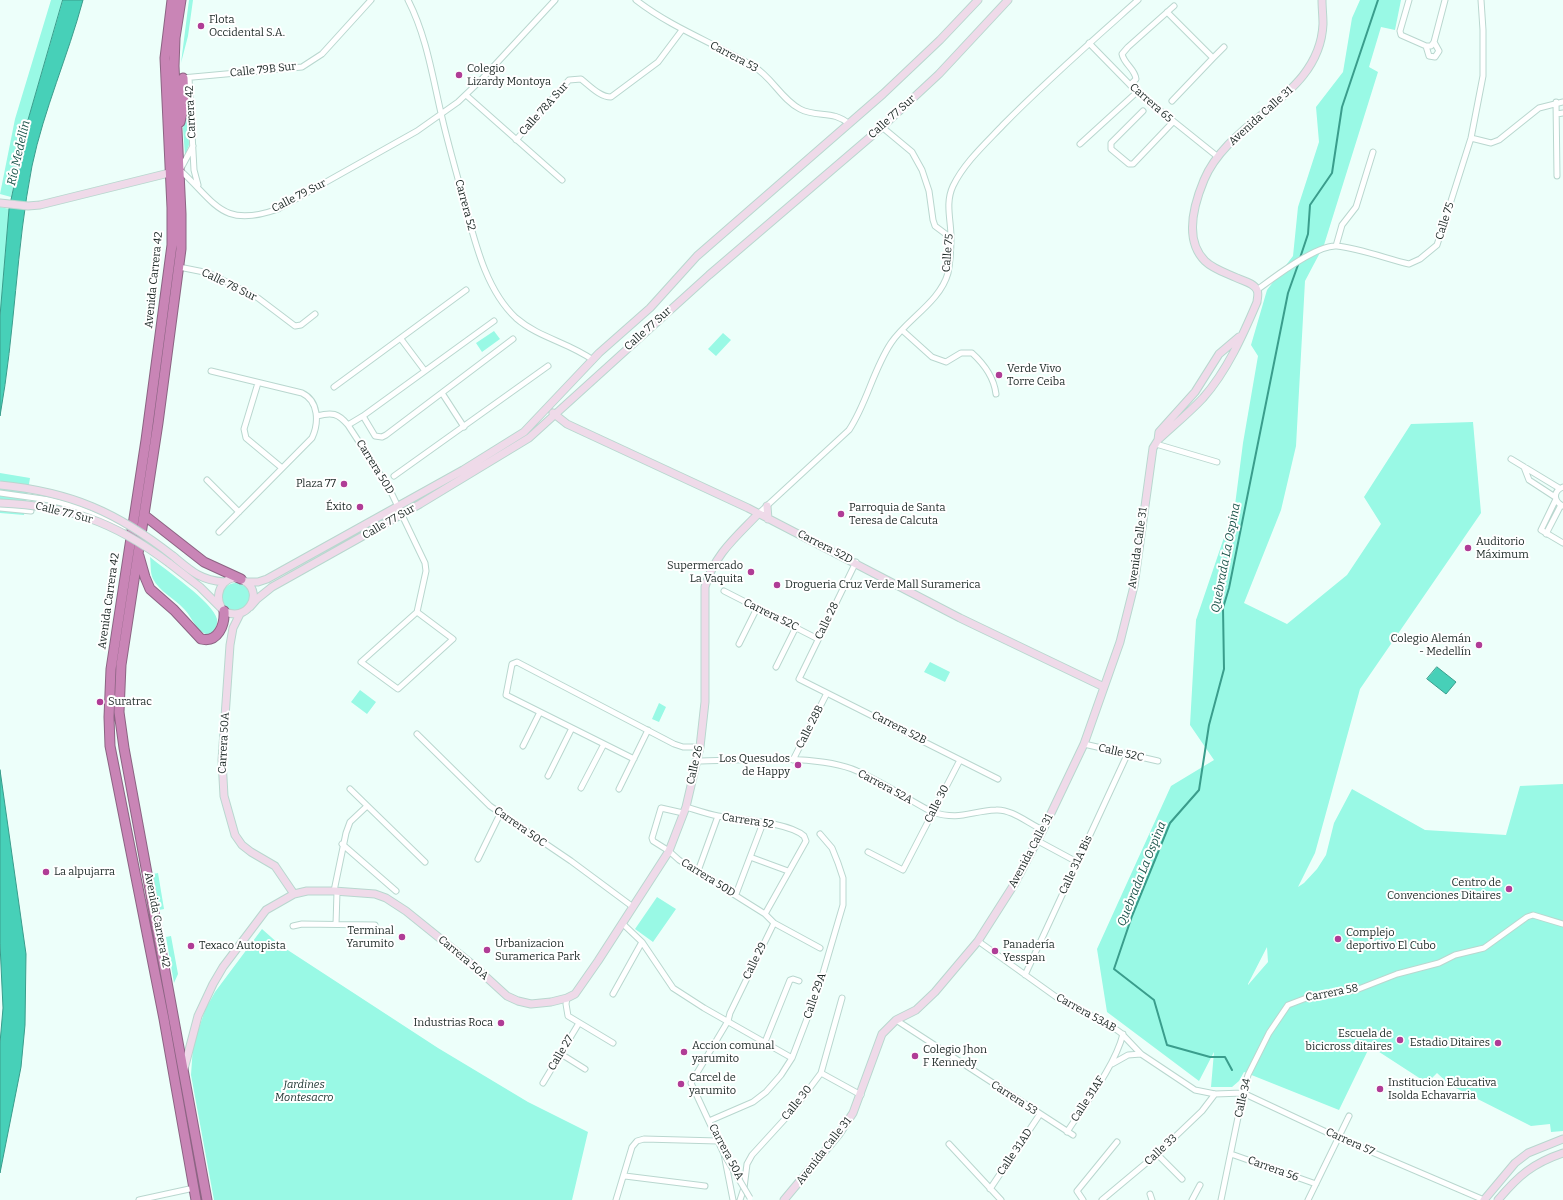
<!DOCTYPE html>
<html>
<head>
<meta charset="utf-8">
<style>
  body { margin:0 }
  canvas { display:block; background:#edfffa }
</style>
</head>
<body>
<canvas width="1563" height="1200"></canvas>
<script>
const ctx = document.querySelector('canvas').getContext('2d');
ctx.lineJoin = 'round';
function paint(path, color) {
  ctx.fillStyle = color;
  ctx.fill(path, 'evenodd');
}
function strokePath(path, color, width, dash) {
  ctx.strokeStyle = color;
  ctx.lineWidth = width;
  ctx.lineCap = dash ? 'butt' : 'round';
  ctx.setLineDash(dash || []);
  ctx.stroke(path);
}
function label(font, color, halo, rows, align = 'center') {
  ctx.font = font + ' Bitter,serif';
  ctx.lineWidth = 4;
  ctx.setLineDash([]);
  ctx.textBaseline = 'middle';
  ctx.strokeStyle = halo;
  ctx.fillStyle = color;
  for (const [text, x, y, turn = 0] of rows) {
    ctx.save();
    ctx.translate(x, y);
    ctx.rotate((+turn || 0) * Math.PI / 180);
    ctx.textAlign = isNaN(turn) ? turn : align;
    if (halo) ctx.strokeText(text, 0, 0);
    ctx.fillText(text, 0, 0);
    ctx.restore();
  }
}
paint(new Path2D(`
  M 51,0 L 63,0 L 28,120 L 11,197 L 0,194 L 15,119 Z
  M 189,0 L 193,0 L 188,36 L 181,63 Z
  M 1360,0 L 1401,0 L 1395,30 L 1381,27 L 1369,67 L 1378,72 L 1324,245 L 1305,281 L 1296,446 L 1281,510 L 1244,603 L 1287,624 L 1347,575 L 1381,524 L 1364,497 L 1411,424 L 1473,422 L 1481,513 L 1360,689 L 1315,853 L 1298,887 L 1304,883 L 1317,869 L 1326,855 L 1334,823 L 1352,789 L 1425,830 L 1506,835 L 1520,786 L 1563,784 L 1563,1131 L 1551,1132 L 1550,1124 L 1531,1126 L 1450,1085 L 1437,1073 L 1427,1083 L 1370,1046 L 1339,1110 L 1244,1072 L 1239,1081 L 1232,1087 L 1211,1087 L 1214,1052 L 1199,1081 L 1107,1012 L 1097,949 L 1171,786 L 1214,760 L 1190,725 L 1196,620 L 1235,505 L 1243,443 L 1258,356 L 1251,345 L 1267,290 L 1293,256 L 1298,207 L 1319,142 L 1316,107 L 1343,72 L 1352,18 ZM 1267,947 L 1268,962 L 1248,985 L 1248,984 Z
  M 188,113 L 189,145 L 185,155 L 183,128 Z
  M 0,207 L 9,209 L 0,316 Z
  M 494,331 L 500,339 L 482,352 L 476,343 Z
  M 723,333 L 731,340 L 716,356 L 708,349 Z
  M 0,473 L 30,478 L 24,515 L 0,513 Z
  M 150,557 C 164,569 213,602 217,619 C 218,626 214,631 209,635 C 196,632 193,618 184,609 C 175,599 159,591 153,579 C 150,573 151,564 150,557 Z
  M222 597a14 14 0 1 1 28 0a14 14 0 1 1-28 0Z
  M 930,662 L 950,672 L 945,682 L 924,672 Z
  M 360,690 L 376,702 L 367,714 L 351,702 Z
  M 659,703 L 666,707 L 659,722 L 652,719 Z
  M 158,873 L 164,909 L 159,910 L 153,874 Z
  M 657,897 L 676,909 L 653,942 L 635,929 Z
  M 262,929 L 280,945 L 438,1048 L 528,1102 L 588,1132 L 572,1200 L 214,1200 L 191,1075 L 193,1046 L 205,1010 L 215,992 Z
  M 171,936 L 178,974 L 174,983 L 166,937 Z`), '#99f9e5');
const water = new Path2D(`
  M 63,0 L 83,0 C 68,56 44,109 32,166 C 16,248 15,333 0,416 L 0,316 L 9,209 L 28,120 Z
  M 1437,667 L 1456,682 L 1446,694 L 1427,679 Z
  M 0,770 L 26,954 L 25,1025 L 21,1067 L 0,1173 L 0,1043 L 3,1008 L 0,944 Z`);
paint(water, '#47d0b8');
strokePath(water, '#3a9d8c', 1);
strokePath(new Path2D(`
  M 1300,258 L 1308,234 L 1310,205 L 1332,173 L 1342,107 L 1378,0
  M 1232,1070 L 1225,1057 L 1210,1057 L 1167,1045 L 1154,1000 L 1114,969 L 1132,916 L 1170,823 L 1199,790 L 1209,725 L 1224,669 L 1223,608 L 1229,588 L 1288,293 L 1299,262`), '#3a9d8c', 2);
const street = new Path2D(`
  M 408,0 C 426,35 432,74 441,113 C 448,145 458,177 466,209 C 476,246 487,291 516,318 C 539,338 568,342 593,360
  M 636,0 C 672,28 714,43 753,66 C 772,77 781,99 800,109 C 817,118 834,110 849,124
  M 1409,0 L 1400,31 L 1401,35 L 1426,46 L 1431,46 L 1434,42
  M 1167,12 L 1213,58 L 1172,101
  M 1434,42 L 1445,0
  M 1089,43 L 1137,92 L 1218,157
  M 1426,46 L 1429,56 L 1435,57 L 1439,51 L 1434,42
  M 1213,58 L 1224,47
  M 182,78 L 302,67 L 322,54 L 371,0
  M 189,78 L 194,170 L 198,185
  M 1130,85 L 1136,79 C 1135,69 1124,64 1122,54 L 1128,47 L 1174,6
  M 466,95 L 562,180
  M 1556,102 L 1557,176
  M 1143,111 L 1111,143 L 1111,149 L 1129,164 L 1133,164 L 1173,122
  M 1557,114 L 1563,113
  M 882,127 L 912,152 L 922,170 L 929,191 L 933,220 L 935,226 L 951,238
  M 1471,138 L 1491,143 L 1499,140 L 1539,108 L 1563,102
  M 516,140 L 569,80 L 581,79 C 590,86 600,97 611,97 L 658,62 L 682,30
  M 1080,144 L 1137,92
  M 193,146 L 180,170 C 216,203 222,229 278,209 L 417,131 L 458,102 L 481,80 L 555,0
  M 1336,246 L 1342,225 L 1356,207 L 1373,152
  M 179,267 L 209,273 L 258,298 L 295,326 L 301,325 L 315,314
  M 1257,290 C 1273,278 1317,244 1337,246 C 1358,248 1388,259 1409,264 L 1420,259 L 1437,245 L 1471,138 L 1483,76 L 1483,30 L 1481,0
  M 494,321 L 363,416 L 375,436 L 382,437 L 386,435 L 513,339
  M 902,330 L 932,357 L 946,362 L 961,353 L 972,353 C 983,363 994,378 996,394
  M 401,339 L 425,371
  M 211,371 L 302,393 C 319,401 319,423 312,438 L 219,532
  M 258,383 L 244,429 L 246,438 L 282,468
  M 334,387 L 466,290
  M 442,393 L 464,427
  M 317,416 C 332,412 338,413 348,425 L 389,488 L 425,563 L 426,571 L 417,612
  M 348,425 L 363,416
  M 1156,444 L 1217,462
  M 1511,459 L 1559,488
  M 1524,467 L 1529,480 L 1555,497
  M 394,476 L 548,366
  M 207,480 L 239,512
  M 1563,487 C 1553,491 1553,501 1563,506
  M 0,493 L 50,500 L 73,506 L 125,527
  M 1556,499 L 1541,530 L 1563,543
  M 0,508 L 31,511
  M 758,514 L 849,430 C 867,403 873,370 891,343 C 907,319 940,302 948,273 C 950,263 951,248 951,237 C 951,220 945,203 953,186 C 964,163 985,144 1003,125 C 1046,81 1092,41 1138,0
  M 1546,534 L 1561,505
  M 856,562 L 799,679 L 998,779
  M 724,591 L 818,639
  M 417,612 L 453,639 L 398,689 L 361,662 Z
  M 739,644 L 757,608
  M 776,667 L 796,627
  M 417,734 L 490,806 L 571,861 L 633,907
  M 1084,744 L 1158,761
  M 523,746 L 540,712
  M 634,759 L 506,695 L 512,664 L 517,662 L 674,744 L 683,747 L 700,747
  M 793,760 L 827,693
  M 695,761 C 740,761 817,753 857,771 C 883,782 907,799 932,812 C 961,821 970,811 996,810 C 1012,809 1029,824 1043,830
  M 548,776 L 572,728
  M 581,788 L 604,744
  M 350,789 L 425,862
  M 619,789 L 648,730
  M 686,807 C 696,810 707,814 718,816 C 740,820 788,822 804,836 L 806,841 L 765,914
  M 683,813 L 661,808 L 652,838 L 653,841 L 669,851 L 679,860 L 765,914 L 774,923 L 730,1013 L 728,1021 L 691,1083 L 724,1154 L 733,1200
  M 1038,841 L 1077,862
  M 342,844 L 396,891
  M 868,852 L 903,870 L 960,760
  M 750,857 L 788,871
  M 478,859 L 500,814
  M 698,871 L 718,816
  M 334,891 L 346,833 L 350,822 L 367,806
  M 736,894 L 763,823
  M 622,923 L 642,942 L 673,988 L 704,1008 L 792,1058
  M 774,923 L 820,948
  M 336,924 L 337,892
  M 293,926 L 302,924 L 375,925
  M 978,941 L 1059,999 L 1110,1025 L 1121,1033 L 1141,1054 L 1195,1090 L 1215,1094 L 1243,1093 L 1339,1138 L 1484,1200
  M 1025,975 L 1127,755
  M 613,994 L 642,942
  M 567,998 L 566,1004 L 568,1016 L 613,1043
  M 896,1020 L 1073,1135
  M 765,1042 L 790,980 L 793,979 L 799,981
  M 561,1054 L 585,1069
  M 1112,1064 L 1128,1055 L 1141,1054
  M 821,1073 L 861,1095
  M 543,1083 L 579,1023
  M 709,1121 L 753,1102 L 766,1092 L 781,1075 L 792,1058 L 818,990 L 843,905 L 843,878 L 838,863 L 832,848 L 820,834
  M 1067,1132 C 1085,1104 1115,1066 1123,1034
  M 949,1144 L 1001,1200
  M 1157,1154 L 1182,1179
  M 1231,1154 L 1316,1184
  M 625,1176 L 705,1186
  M 990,1189 L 1040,1114
  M 1150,1194 L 1152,1200
  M 139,1200 L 194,1188
  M 616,1200 L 632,1147 L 637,1141 L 644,1139 L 718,1141
  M 740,1200 L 744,1188 L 747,1164 L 752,1155 L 794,1109 L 821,1073 L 842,998
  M 1083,1200 L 1077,1191 L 1117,1142
  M 1102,1200 L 1157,1154 L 1202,1111 L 1215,1094
  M 1192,1200 L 1200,1185
  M 1221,1200 L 1243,1093 L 1248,1075 L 1269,1033 L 1288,1005 L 1309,997 L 1356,990 L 1397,974 L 1439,963 L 1455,955 L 1484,948 L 1527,917 L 1533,915 L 1563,924
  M 1308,1200 L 1349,1116`);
const secondary = new Path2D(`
  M 0,203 L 28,206 L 40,205 L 173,172
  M 553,413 L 567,424 L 748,508 L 960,618 L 1104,687
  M 1158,440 L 1159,432 L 1195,392 L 1219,354 L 1239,337
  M 767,506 L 768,519
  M 173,556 C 191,571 200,580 224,582
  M 169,563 L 200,587 L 224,611 C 246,623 264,595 246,582 C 229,569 212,590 221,607
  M 246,582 L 258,582 L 267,579 L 463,470 L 524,432 L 599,353 L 650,308 L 697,256 L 883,94 L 940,40 L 978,0
  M 250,607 L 257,599 L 272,587 L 420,504 L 529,438 L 709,275 L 882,127 L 939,74 L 1008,0
  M 240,614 L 233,628 L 230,645 L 222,760 L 224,796 L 235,835 L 242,845 L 251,852 L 275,866 L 294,894
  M 184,1069 L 198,1016 L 213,984 L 223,967 L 266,910 L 294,894 L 307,891 L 334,891 L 375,894 L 386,898 L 406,911 L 473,965 L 507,996 L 518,1001 L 531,1004 L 551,1002 L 567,998 L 575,994 L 598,961 L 669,851 L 686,807 L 700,747 L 705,702 L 705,587 C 714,555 736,537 758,514
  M 784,1200 L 839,1134 L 853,1113 L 882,1034 L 896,1020 L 916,1010 L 935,992 L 978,941 L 1015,883 L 1043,830 L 1084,744 L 1120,642 L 1134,586 L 1153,448 L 1158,440 C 1173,426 1189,413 1203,398 C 1227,371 1243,335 1257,302 C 1257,299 1259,294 1257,290 C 1254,283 1243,281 1237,278 C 1226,273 1213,269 1205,261 C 1184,240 1194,204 1204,180 C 1230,118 1320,97 1323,24 C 1323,16 1322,8 1322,0
  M 1484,1200 L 1515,1163 L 1528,1153 L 1563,1139
  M 1498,1200 C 1518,1176 1533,1163 1563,1153`);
const highway = new Path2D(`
  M 172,0 L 165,58 L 172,208 L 172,245 L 146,440 L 111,669 L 109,717 L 110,746 L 164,1019 L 196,1200
  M 181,0 L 175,38 L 174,66 L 181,214 L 181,249 L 158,423 L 121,665 L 119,712 L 124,748 L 207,1200
  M 180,122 L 184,104 L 183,78
  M 144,515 L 204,562 L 241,579
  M 139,556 L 145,577 L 150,589 L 174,610 L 201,639 C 218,643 225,625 224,611`);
strokePath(street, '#b9d7cf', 7);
strokePath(secondary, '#b9d7cf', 9);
strokePath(highway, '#8c6483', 11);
strokePath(street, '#fff', 5);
strokePath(secondary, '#efdae9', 7);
strokePath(highway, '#c985b6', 9);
const streetBridge = new Path2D(`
  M 724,1154 L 750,1198`);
const secondaryBridge = new Path2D(`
  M 0,485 C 71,492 117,512 173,556
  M 0,503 C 69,506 113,521 169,563`);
strokePath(streetBridge, '#b9d7cf', 7, []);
strokePath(secondaryBridge, '#b9d7cf', 9, []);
strokePath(streetBridge, '#fff', 5);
strokePath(secondaryBridge, '#efdae9', 7);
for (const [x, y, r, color] of [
  [201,26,4,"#b03c96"],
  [459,75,4,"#b03c96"],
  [999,375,4,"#b03c96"],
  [344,484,4,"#b03c96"],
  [360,507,4,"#b03c96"],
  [841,514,4,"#b03c96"],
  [1468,548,4,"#b03c96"],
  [751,572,4,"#b03c96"],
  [777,585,4,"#b03c96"],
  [1479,645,4,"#b03c96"],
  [100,702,4,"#b03c96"],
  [798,765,4,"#b03c96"],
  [46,872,4,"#b03c96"],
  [1509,889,4,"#b03c96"],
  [402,937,4,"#b03c96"],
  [1338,939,4,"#b03c96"],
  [191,946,4,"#b03c96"],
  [487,950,4,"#b03c96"],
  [995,951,4,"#b03c96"],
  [501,1023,4,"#b03c96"],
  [1400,1040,4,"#b03c96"],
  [1498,1043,4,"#b03c96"],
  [684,1052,4,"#b03c96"],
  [915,1056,4,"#b03c96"],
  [681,1084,4,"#b03c96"],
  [1380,1089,4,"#b03c96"]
]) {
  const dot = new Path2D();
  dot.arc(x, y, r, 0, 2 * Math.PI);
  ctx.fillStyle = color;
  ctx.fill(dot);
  strokePath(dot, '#fff', 1.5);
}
label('11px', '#1b2724', '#fff', [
  ["Flota",209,20],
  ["Occidental S.A.",209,33],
  ["Colegio",467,69],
  ["Lizardy Montoya",467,82],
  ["Verde Vivo",1007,369],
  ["Torre Ceiba",1007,382],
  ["Plaza 77",336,484,"right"],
  ["Éxito",352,507,"right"],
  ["Parroquia de Santa",849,508],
  ["Teresa de Calcuta",849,521],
  ["Auditorio",1476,542],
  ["Máximum",1476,555],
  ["Supermercado",743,566,"right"],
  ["La Vaquita",743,579,"right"],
  ["Drogueria Cruz Verde Mall Suramerica",785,585],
  ["Colegio Alemán",1471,639,"right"],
  ["- Medellín",1471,652,"right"],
  ["Suratrac",108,702],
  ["Los Quesudos",790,759,"right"],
  ["de Happy",790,772,"right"],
  ["La alpujarra",54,872],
  ["Centro de",1501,883,"right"],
  ["Convenciones Ditaires",1501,896,"right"],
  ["Terminal",394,931,"right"],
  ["Yarumito",394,944,"right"],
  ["Complejo",1346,933],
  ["deportivo El Cubo",1346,946],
  ["Urbanizacion",495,944],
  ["Suramerica Park",495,957],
  ["Panadería",1003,945],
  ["Yesspan",1003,958],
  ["Texaco Autopista",199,946],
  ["Industrias Roca",493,1023,"right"],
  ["Escuela de",1392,1034,"right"],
  ["bicicross ditaires",1392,1047,"right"],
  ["Estadio Ditaires",1490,1043,"right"],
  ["Accion comunal",692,1046],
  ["yarumito",692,1059],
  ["Colegio Jhon",923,1050],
  ["F Kennedy",923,1063],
  ["Carcel de",689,1078],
  ["yarumito",689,1091],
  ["Institucion Educativa",1388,1083],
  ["Isolda Echavarria",1388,1096]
], 'left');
label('11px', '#1b2724', '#fff', [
  ["Carrera 53",734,57,28],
  ["Calle 79B Sur",263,70,-6],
  ["Carrera 65",1151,103,41],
  ["Calle 78A Sur",544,109,-48],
  ["Carrera 42",191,112,-93],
  ["Avenida Calle 31",1261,116,-42],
  ["Calle 77 Sur",892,117,-42],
  ["Calle 79 Sur",299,196,-27],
  ["Carrera 52",465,205,75],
  ["Calle 75",1445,221,-73],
  ["Calle 75",948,253,-85],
  ["Avenida Carrera 42",154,280,-84],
  ["Calle 78 Sur",229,285,26],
  ["Calle 77 Sur",648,329,-42],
  ["Carrera 50D",375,467,58],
  ["Calle 77 Sur",64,513,14],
  ["Calle 77 Sur",389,522,-30],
  ["Carrera 52D",825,547,27],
  ["Avenida Calle 31",1138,548,-82],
  ["Avenida Carrera 42",109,601,-82],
  ["Carrera 52C",771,615,26],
  ["Calle 28",827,621,-64],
  ["Calle 28B",810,727,-63],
  ["Carrera 52B",899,728,27],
  ["Carrera 50A",224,743,-87],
  ["Calle 52C",1121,753,13],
  ["Calle 26",695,765,-77],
  ["Carrera 52A",885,787,28],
  ["Calle 30",937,804,-63],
  ["Carrera 52",748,821,9],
  ["Carrera 50C",520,827,35],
  ["Avenida Calle 31",1031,851,-62],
  ["Calle 31A Bis",1076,865,-65],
  ["Carrera 50D",708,878,32],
  ["Avenida Carrera 42",157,920,79],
  ["Carrera 50A",463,958,40],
  ["Calle 29",755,961,-64],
  ["Carrera 58",1332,993,-11],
  ["Calle 29A",815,996,-71],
  ["Carrera 53AB",1086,1013,29],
  ["Calle 27",561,1053,-59],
  ["Carrera 53",1014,1098,33],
  ["Calle 34",1243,1098,-77],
  ["Calle 31AF",1088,1099,-57],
  ["Calle 30",797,1103,-51],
  ["Carrera 57",1350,1142,24],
  ["Calle 33",1161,1150,-43],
  ["Avenida Calle 31",824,1151,-52],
  ["Carrera 50A",726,1152,62],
  ["Calle 31AD",1015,1152,-56],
  ["Carrera 56",1273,1169,20]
]);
label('italic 11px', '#1a312d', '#fff', [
  ["Jardines",304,1085],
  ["Montesacro",304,1098]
]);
label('italic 12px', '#1b544a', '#fff', [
  ["Río Medellín",19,153,-77],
  ["Quebrada La Ospina",1226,558,-79],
  ["Quebrada La Ospina",1142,874,-68]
]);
</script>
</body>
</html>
